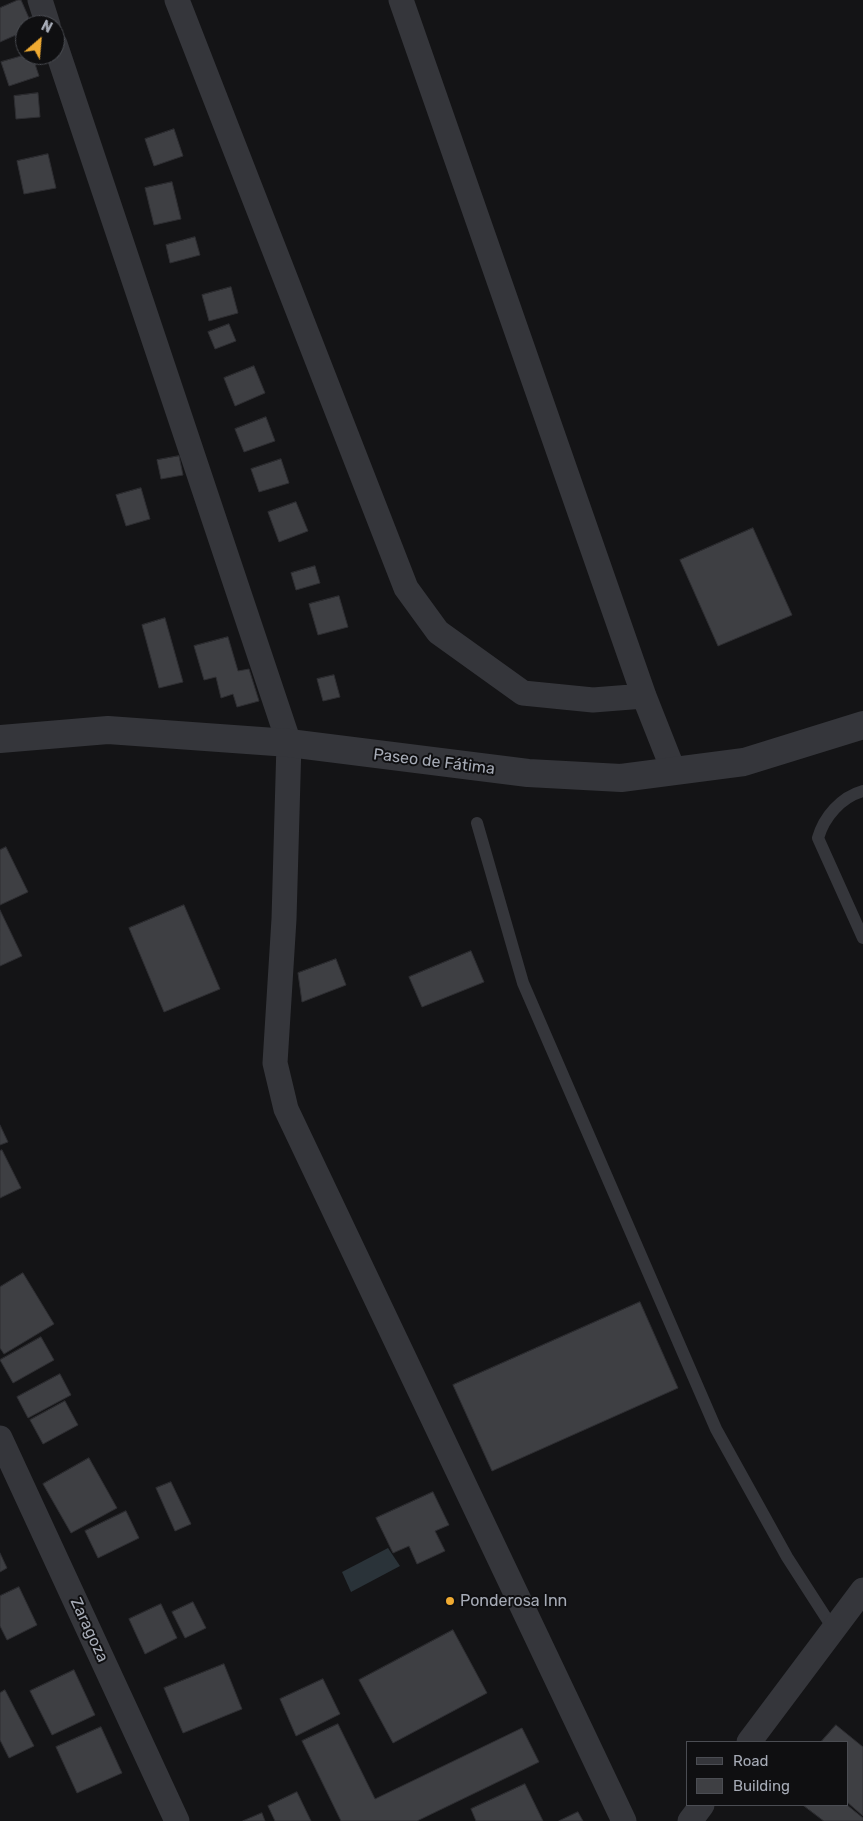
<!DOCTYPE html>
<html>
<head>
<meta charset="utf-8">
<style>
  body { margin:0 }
  #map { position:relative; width:863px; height:1821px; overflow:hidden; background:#141416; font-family:Rubik,sans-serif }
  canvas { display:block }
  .legend { position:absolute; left:686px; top:1741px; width:162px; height:65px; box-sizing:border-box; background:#0f0f11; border:1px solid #4b4d53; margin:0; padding:6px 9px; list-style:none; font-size:15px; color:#a6abb6 }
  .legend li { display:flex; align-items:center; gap:10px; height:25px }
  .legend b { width:25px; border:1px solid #4b4d53 }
  .north { position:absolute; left:15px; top:15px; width:50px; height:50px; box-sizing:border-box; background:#0f0f11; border:1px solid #4b4d53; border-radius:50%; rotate:27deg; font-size:14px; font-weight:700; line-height:20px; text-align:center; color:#a6abb6 }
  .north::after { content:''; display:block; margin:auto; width:18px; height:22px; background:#f0ab32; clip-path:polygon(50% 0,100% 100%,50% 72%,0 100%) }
</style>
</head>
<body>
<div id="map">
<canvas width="863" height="1821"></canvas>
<ul class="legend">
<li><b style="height:6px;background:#35363b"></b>Road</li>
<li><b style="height:14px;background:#3e3f43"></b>Building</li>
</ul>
<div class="north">N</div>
</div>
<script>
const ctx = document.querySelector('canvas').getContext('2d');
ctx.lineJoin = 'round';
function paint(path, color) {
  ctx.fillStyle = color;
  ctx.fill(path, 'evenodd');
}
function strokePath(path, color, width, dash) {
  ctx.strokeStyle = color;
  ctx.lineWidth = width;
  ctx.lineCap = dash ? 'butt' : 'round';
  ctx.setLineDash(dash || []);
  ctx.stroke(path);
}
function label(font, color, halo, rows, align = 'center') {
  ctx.font = font + ' Rubik,sans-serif';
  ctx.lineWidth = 4;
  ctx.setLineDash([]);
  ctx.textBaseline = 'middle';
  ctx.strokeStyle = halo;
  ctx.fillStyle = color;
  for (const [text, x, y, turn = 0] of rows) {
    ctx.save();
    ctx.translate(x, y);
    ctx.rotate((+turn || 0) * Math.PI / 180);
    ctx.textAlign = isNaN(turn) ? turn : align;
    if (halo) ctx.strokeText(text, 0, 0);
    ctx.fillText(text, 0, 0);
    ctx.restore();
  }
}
paint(new Path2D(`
  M 388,1548 L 400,1566 L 351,1592 L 342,1572 Z`), '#2a3339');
const building = new Path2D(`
  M 18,0 L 21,0 L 32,25 L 25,25 L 25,31 L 0,42 L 0,8 Z
  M 25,55 L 32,55 L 39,76 L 9,86 L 1,62 Z
  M 38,93 L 40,117 L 16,119 L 14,96 Z
  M 174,129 L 183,156 L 154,166 L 145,139 Z
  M 48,154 L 56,188 L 24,194 L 17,161 Z
  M 172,182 L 181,219 L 154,225 L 145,188 Z
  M 195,237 L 200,255 L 170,263 L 166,245 Z
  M 231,287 L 238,313 L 209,321 L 202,295 Z
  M 229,324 L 236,341 L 215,349 L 208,332 Z
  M 254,366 L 265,393 L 235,406 L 224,378 Z
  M 266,417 L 275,441 L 244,452 L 235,429 Z
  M 179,456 L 183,475 L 161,479 L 157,460 Z
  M 281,459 L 289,483 L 259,492 L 251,469 Z
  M 141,488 L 150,519 L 126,526 L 116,495 Z
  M 296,502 L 308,531 L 279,542 L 268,512 Z
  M 753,528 L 792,615 L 718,646 L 680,560 Z
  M 315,566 L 320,583 L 296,590 L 291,573 Z
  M 339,596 L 348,627 L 318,635 L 309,604 Z
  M 165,618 L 183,682 L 159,688 L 142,625 Z
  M 228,637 L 238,671 L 249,669 L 259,701 L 237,707 L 233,694 L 221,698 L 216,677 L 204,680 L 194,646 Z
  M 334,675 L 340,697 L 323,701 L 317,679 Z
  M 6,847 L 28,892 L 0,905 L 0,850 Z
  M 184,905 L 220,989 L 164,1012 L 129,928 Z
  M 0,910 L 22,956 L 0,966 Z
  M 471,951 L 484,982 L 422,1007 L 409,977 Z
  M 336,959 L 346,985 L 302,1002 L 298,973 Z
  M 0,1125 L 8,1142 L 0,1145 Z
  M 2,1150 L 21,1188 L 0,1198 L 0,1151 Z
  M 23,1273 L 54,1324 L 4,1354 L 0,1348 L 0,1287 Z
  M 640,1302 L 678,1388 L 492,1471 L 453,1385 Z
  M 41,1337 L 54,1360 L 13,1383 L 0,1360 Z
  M 60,1374 L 71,1395 L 28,1418 L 17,1397 Z
  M 65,1401 L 78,1425 L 43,1444 L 30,1420 Z
  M 89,1458 L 117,1508 L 71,1533 L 43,1484 Z
  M 171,1482 L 191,1524 L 175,1531 L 156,1488 Z
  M 433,1492 L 449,1525 L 435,1531 L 445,1551 L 417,1564 L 409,1546 L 393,1553 L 376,1518 Z
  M 126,1511 L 139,1538 L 98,1558 L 85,1531 Z
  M 0,1553 L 7,1568 L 0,1572 Z
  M 19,1587 L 37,1625 L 7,1640 L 0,1626 L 0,1596 Z
  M 193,1602 L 206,1628 L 185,1638 L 172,1612 Z
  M 161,1604 L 177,1638 L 145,1654 L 129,1619 Z
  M 453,1630 L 487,1693 L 393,1743 L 359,1680 Z
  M 224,1664 L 242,1709 L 183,1733 L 164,1688 Z
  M 74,1670 L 95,1715 L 52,1735 L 30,1691 Z
  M 323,1679 L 340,1714 L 296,1736 L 280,1699 Z
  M 5,1690 L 34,1746 L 9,1758 L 0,1740 L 0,1693 Z
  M 338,1724 L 375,1799 L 522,1728 L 539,1762 L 417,1821 L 341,1821 L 302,1741 Z
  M 836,1725 L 863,1747 L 863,1816 L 847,1802 L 847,1742 L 821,1742 Z
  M 101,1727 L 122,1773 L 77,1793 L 56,1747 Z
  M 525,1784 L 543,1821 L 476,1821 L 471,1809 Z
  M 297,1792 L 311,1821 L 275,1821 L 268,1806 Z
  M 803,1805 L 847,1805 L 863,1818 L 863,1821 L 824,1821 Z
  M 578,1812 L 583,1821 L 559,1821 Z
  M 262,1813 L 265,1821 L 243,1821 Z`);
paint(building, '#3e3f43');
strokePath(building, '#2e2e32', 1);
strokePath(new Path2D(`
  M 863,791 C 841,797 824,817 818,838 L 863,938
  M 477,823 L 523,983 L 716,1429 L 787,1557 L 834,1630`), '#35363b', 12);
strokePath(new Path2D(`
  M 40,0 L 48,25
  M 177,0 L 406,588 L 438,632 L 523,693 L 593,700 L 644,696
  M 401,0 L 644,696 L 674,772
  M 55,44 L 289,743 L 284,919 L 275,1063 L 286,1109 L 624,1821
  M 0,1438 L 177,1821
  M 749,1742 L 863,1590
  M 690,1821 L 702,1805`), '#35363b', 25);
strokePath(new Path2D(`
  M 0,739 L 108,730 L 289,743 L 528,773 L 621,778 L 744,762 L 863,725`), '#35363b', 28);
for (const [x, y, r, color] of [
  [450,1601,5,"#f0ab32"]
]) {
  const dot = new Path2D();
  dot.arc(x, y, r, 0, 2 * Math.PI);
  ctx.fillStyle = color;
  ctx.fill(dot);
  strokePath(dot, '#0f0f11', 2);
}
label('16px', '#a6abb6', '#0f0f11', [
  ["Paseo de Fátima",434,762,7],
  ["Zaragoza",89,1630,65]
]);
label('16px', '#a6abb6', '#0f0f11', [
  ["Ponderosa Inn",460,1601]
], 'left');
</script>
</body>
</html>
